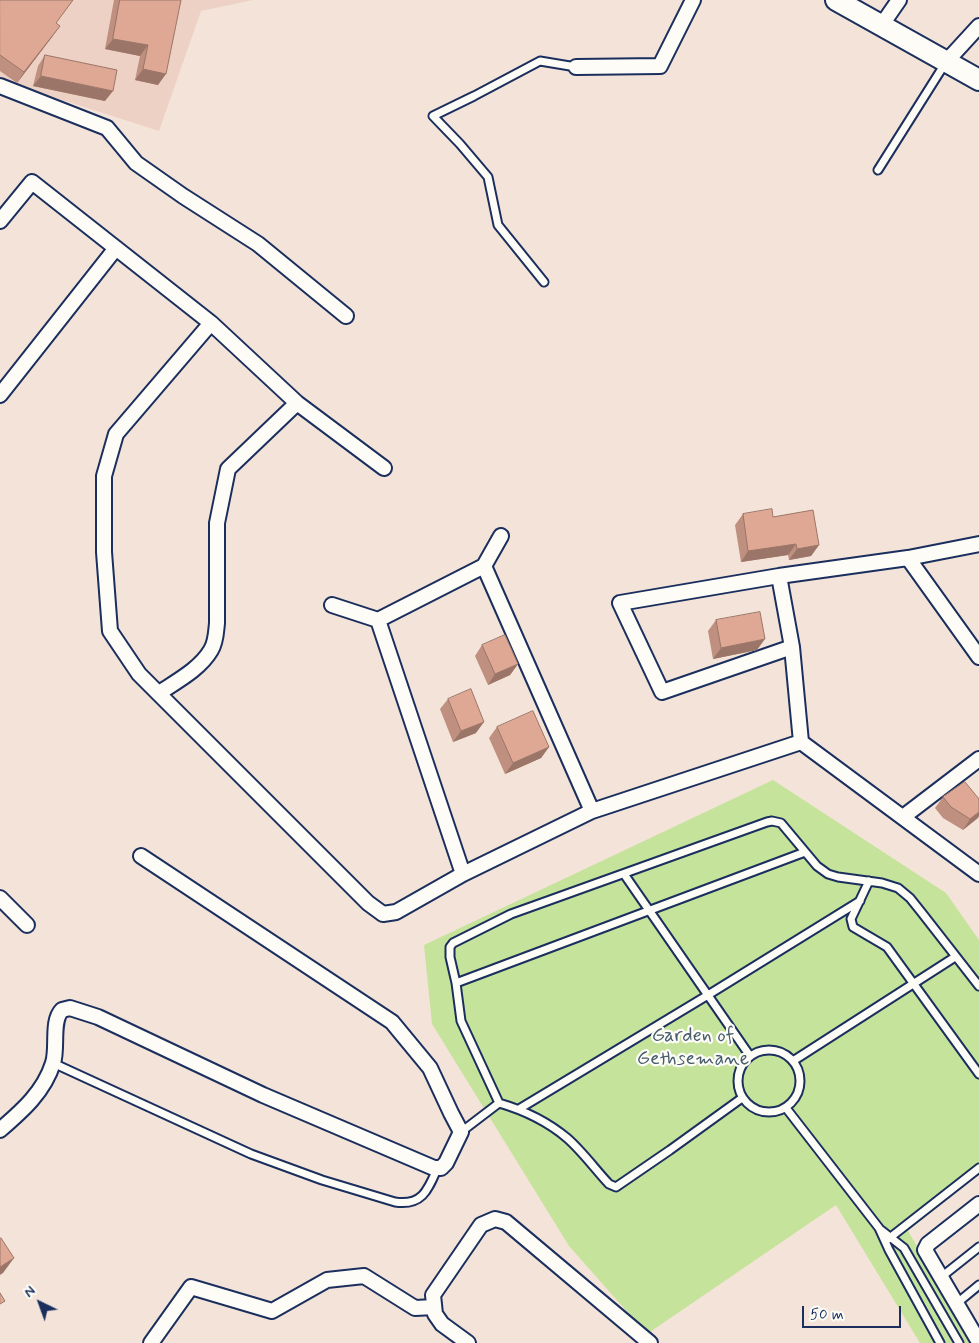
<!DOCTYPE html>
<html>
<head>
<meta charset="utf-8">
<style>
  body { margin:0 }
  #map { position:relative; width:979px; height:1343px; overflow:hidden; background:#f4e3d9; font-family:Mynerve,sans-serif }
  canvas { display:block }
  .north { position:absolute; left:15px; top:1278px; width:50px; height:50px; -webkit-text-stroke:4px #fdfcf7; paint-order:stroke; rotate:318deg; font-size:14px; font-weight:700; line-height:20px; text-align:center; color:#1b2f5e }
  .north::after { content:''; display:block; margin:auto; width:18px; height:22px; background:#1b2f5e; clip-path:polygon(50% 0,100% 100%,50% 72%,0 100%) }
  .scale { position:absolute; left:802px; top:1306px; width:99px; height:22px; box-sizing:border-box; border:2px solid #1b2f5e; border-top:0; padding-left:6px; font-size:15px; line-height:18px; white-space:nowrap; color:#1b2f5e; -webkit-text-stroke:4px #fdfcf7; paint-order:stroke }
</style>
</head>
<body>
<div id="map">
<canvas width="979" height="1343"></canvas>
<div class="north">N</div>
<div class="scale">50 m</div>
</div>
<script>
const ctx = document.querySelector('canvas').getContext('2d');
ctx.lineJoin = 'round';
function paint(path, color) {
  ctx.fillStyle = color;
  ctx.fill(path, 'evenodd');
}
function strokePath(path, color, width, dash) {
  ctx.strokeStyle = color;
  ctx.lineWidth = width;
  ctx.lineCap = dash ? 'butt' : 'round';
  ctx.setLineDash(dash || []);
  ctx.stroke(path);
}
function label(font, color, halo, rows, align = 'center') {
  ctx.font = font + ' Mynerve,sans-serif';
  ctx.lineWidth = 4.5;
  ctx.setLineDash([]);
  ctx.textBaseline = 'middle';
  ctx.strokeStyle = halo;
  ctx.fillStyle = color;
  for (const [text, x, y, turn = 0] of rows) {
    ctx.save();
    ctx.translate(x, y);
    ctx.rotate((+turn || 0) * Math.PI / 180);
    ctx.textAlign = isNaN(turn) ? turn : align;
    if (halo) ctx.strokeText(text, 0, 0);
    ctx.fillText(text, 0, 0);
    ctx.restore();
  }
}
paint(new Path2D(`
  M 0,0 L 253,0 L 201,11 L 159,131 L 0,80 Z`), '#edd1c4');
paint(new Path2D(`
  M 773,780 L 946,893 L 979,940 L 979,1173 L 908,1231 L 975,1343 L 920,1343 L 836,1205 L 647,1334 L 569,1246 L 432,1024 L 424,945 Z`), '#c6e39b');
const lane = new Path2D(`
  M 878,170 L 946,62
  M 544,282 L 498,225 L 488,177 L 460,144 L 433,116 L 474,96 L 540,61 L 576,67
  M 624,874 L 750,1056
  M 869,881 L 851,919 L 853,927 L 887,947 L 979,1074
  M 456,983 L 805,852
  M738 1081a31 31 0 1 1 62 0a31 31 0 1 1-62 0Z
  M 793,1061 L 955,957
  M 53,1063 L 251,1154 L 322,1180 L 395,1202 C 422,1206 428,1190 437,1169
  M 499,1103 L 461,1021 L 456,983 L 450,957 L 450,947 L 453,943 L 511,914 L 767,822 L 772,821 L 781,823 L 817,866 L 828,874 L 838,877 L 882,883 L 898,888 L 910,898 L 922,913 L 979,986
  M 786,1108 L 879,1228 L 889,1250 L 940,1343
  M 519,1109 L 708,995 L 860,901
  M 461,1132 L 499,1103 C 523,1110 548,1122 567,1138 C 582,1151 595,1169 609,1184 L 616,1187 L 670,1150 L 742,1098
  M 881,1230 L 904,1248 L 959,1343
  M 887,1240 L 979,1168
  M 940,1278 L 979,1247
  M 956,1304 L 979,1285`);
const street = new Path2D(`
  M 881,26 L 899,0
  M 946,62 L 979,26
  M 576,67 L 660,66 L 693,0
  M 0,86 L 107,128 L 136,163 L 183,196 L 258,244 L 346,316
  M 0,221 L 32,182 L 211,323 L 297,403 L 384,468
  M 211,323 L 116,434 L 104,476 L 104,552 L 110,631 L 139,674 L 368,903 L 383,914 L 396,912 L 463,874 L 592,811 L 801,742 L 979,874
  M 0,395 L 116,248
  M 908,558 L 979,657
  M 484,566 L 592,811
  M 779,576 L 792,647 L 801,742
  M 332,605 L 378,620 L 484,566 L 501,536
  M 378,620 L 463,874
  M 792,647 L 662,692 L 620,603 L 779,576 L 908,558 L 979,544
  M 159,693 C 177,681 200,669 211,650 C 216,642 216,632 217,623 L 217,523 L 228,469 L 297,403
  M 903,817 L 979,759
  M 0,898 L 27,925
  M 0,1130 C 22,1111 44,1092 53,1063 C 58,1048 51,1021 62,1010 L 70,1008 L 98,1017 L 263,1095 L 434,1168 L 441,1168 L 446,1163 L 461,1132 L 451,1113 L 430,1068 L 392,1022 L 141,856
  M 979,1204 L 928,1244 L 925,1250 L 979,1342
  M 151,1343 L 191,1287 L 272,1311 L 327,1280 L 364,1276 L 415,1308 L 434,1307
  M 468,1343 L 442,1324 L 435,1314 L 433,1295 L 481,1225 L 495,1219 L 506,1222 L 650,1343`);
const secondary = new Path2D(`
  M 836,0 L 979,80`);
strokePath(lane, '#1b2f5e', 11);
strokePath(street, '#1b2f5e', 18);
strokePath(secondary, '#1b2f5e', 24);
strokePath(lane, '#fdfcf7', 7);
strokePath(street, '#fdfcf7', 14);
strokePath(secondary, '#fdfcf7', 20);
paint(new Path2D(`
  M 0,0 L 56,23 L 52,37 L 17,83 L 0,71 Z
  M 114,0 L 181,0 L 158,85 L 135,80 L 140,56 L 105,49 Z
  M 45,55 L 105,101 L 33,86 L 38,66 Z
  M 743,514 L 773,517 L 819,545 L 811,556 L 789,560 L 788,555 L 741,562 L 735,525 Z
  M 716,620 L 757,650 L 713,659 L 708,631 Z
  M 482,645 L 518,664 L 510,675 L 488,685 L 475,656 Z
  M 448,699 L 476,733 L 453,742 L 440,709 Z
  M 497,727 L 549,747 L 541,758 L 505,774 L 489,738 Z
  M 943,797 L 979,799 L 979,816 L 963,830 L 943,818 L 935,808 Z`), '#bf907f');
paint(new Path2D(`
  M 60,26 L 52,37 L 17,83 L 24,72 Z
  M 113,39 L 148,45 L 140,56 L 105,49 Z
  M 143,69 L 166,74 L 158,85 L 135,80 Z
  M 41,76 L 113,91 L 105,101 L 33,86 Z
  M 796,544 L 788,555 L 741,562 L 748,551 Z
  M 819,545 L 811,556 L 789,560 L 797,549 Z
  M 765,639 L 757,650 L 713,659 L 721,648 Z
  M 518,664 L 510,675 L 488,685 L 495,674 Z
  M 484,722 L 476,733 L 453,742 L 461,731 Z
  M 549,747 L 541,758 L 505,774 L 513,763 Z
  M 979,812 L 979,816 L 978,818 L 963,830 L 970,819 Z
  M 14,1258 L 3,1273 L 0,1275 L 0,1267 Z`), '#9b7668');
const building = new Path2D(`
  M 0,0 L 73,0 L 56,23 L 60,26 L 24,72 L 0,55 Z
  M 120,0 L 181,0 L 166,74 L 143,69 L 148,45 L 113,39 Z
  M 45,55 L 117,70 L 113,91 L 41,76 Z
  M 772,509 L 773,517 L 813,510 L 819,545 L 797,549 L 796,544 L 748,551 L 743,514 Z
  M 760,612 L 765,639 L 721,648 L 716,620 Z
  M 505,635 L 518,664 L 495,674 L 482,645 Z
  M 471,689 L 484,722 L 461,731 L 448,699 Z
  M 533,711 L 549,747 L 513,763 L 497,727 Z
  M 965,782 L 979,799 L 979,812 L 970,819 L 951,807 L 943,797 Z
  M 1,1238 L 14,1258 L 0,1267 L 0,1239 Z
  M 0,1293 L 5,1301 L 0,1304 Z`);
paint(building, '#dea894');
strokePath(building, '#9b7668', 1);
label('20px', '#465c6d', '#fdfcf7', [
  ["Garden of",693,1037],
  ["Gethsemane",693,1060]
]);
</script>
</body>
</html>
